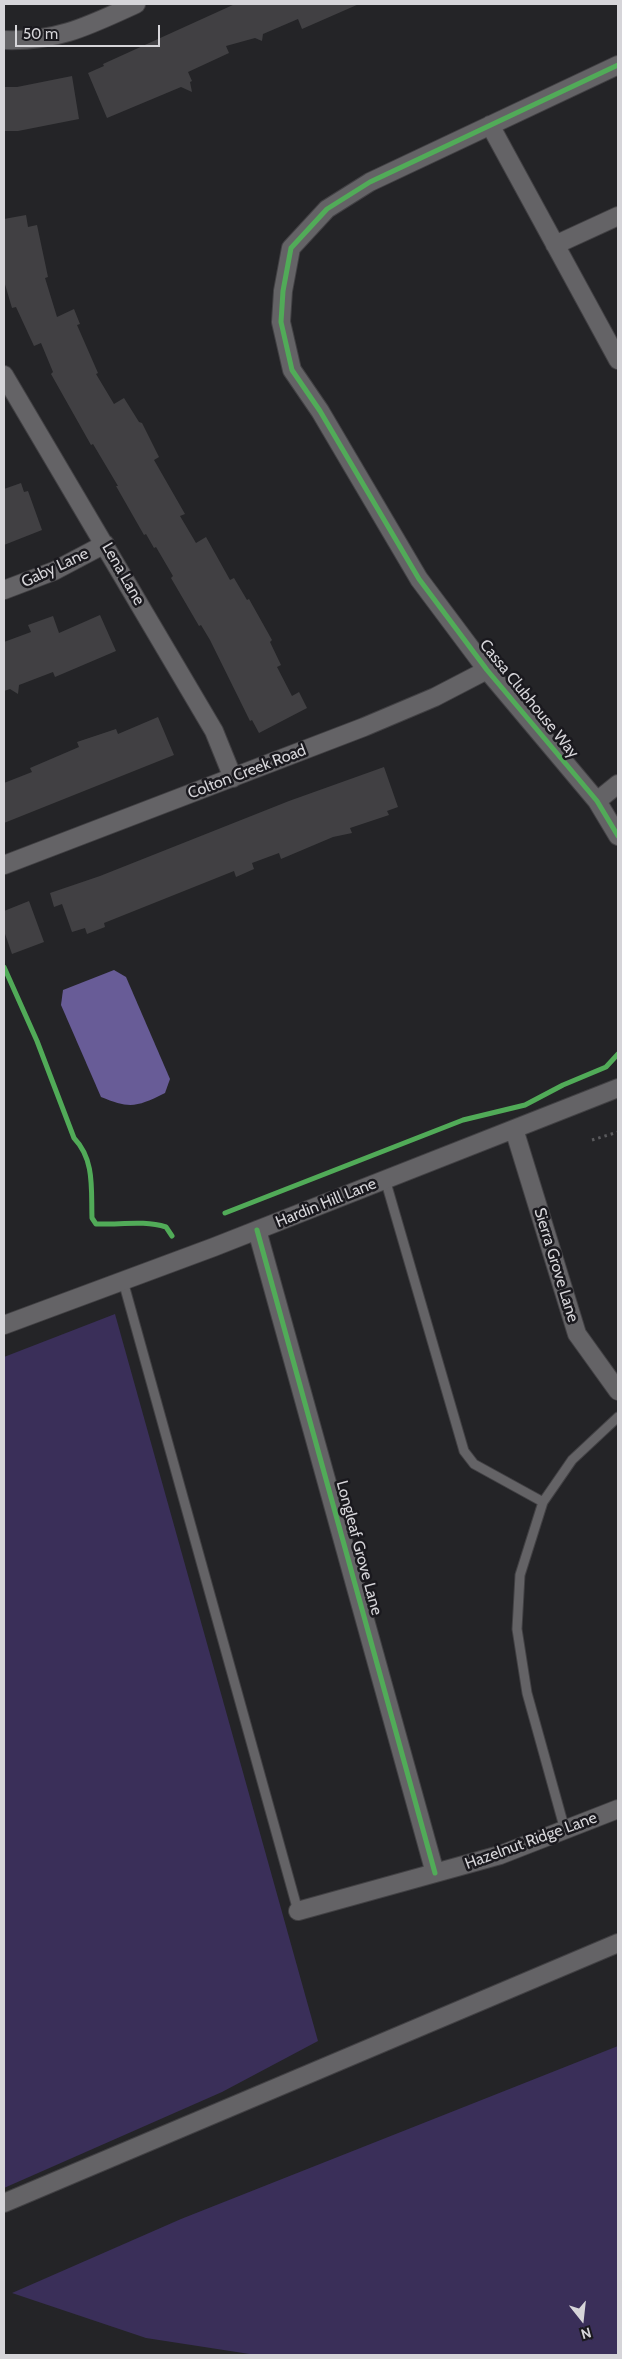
<!DOCTYPE html>
<html>
<head>
<meta charset="utf-8">
<style>
  body { margin:0 }
  #map { position:relative; width:622px; height:2359px; overflow:hidden; background:#242427; font-family:Cabin,sans-serif }
  canvas { display:block }
  .frame { position:absolute; inset:0; border:5px solid #d6d5d9; pointer-events:none }
  .north { position:absolute; left:557px; top:2294px; width:50px; height:50px; -webkit-text-stroke:4px #1a191e; paint-order:stroke; rotate:164deg; font-size:14px; font-weight:700; line-height:20px; text-align:center; color:#d6d5d9 }
  .north::after { content:''; display:block; margin:auto; width:18px; height:22px; background:#d6d5d9; clip-path:polygon(50% 0,100% 100%,50% 72%,0 100%) }
  .scale { position:absolute; left:15px; top:25px; width:145px; height:22px; box-sizing:border-box; border:2px solid #d6d5d9; border-top:0; padding-left:6px; font-size:15px; line-height:18px; white-space:nowrap; color:#d6d5d9; -webkit-text-stroke:4px #1a191e; paint-order:stroke }
</style>
</head>
<body>
<div id="map">
<canvas width="622" height="2359"></canvas>
<div class="frame"></div>
<div class="north">N</div>
<div class="scale">50 m</div>
</div>
<script>
const ctx = document.querySelector('canvas').getContext('2d');
ctx.lineJoin = 'round';
function paint(path, color) {
  ctx.fillStyle = color;
  ctx.fill(path, 'evenodd');
}
function strokePath(path, color, width, dash) {
  ctx.strokeStyle = color;
  ctx.lineWidth = width;
  ctx.lineCap = dash ? 'butt' : 'round';
  ctx.setLineDash(dash || []);
  ctx.stroke(path);
}
function label(font, color, halo, rows, align = 'center') {
  ctx.font = font + ' Cabin,sans-serif';
  ctx.lineWidth = 5;
  ctx.setLineDash([]);
  ctx.textBaseline = 'middle';
  ctx.strokeStyle = halo;
  ctx.fillStyle = color;
  for (const [text, x, y, turn = 0] of rows) {
    ctx.save();
    ctx.translate(x, y);
    ctx.rotate((+turn || 0) * Math.PI / 180);
    ctx.textAlign = isNaN(turn) ? turn : align;
    if (halo) ctx.strokeText(text, 0, 0);
    ctx.fillText(text, 0, 0);
    ctx.restore();
  }
}
paint(new Path2D(`
  M 115,1314 L 318,2041 L 222,2092 L 4,2188 L 4,1357 Z
  M 618,2046 L 618,2355 L 256,2355 L 146,2338 L 12,2293 L 181,2219 Z`), '#3a2f59');
paint(new Path2D(`
  M 114,970 L 126,977 L 170,1079 L 165,1093 C 137,1107 130,1109 101,1097 L 61,1005 L 63,990 Z`), '#685c97');
paint(new Path2D(`
  M 235,4 L 359,4 L 302,29 L 298,19 L 263,34 L 262,41 L 255,38 L 226,46 L 229,53 L 188,72 L 192,81 L 190,82 L 192,92 L 181,87 L 107,118 L 88,73 L 104,66 L 103,64 Z
  M 72,76 L 79,119 L 18,131 L 4,131 L 4,87 L 17,87 Z
  M 26,215 L 28,227 L 37,225 L 48,277 L 45,278 L 57,317 L 74,309 L 80,324 L 77,325 L 98,373 L 96,374 L 114,404 L 124,398 L 139,422 L 142,423 L 159,457 L 154,460 L 185,514 L 180,516 L 196,543 L 206,537 L 230,580 L 234,578 L 247,600 L 249,599 L 272,640 L 270,642 L 281,665 L 277,667 L 292,696 L 299,692 L 307,708 L 259,733 L 252,720 L 250,721 L 210,640 L 201,625 L 199,626 L 171,578 L 173,576 L 156,547 L 154,548 L 146,534 L 144,535 L 116,486 L 118,486 L 93,444 L 91,445 L 51,374 L 53,372 L 41,343 L 34,346 L 16,307 L 12,308 L 4,281 L 4,219 Z
  M 21,483 L 24,492 L 28,491 L 42,530 L 4,545 L 4,489 Z
  M 100,615 L 116,651 L 55,677 L 53,672 L 19,685 L 18,694 L 10,689 L 4,691 L 4,642 L 31,632 L 28,625 L 53,616 L 59,633 Z
  M 158,717 L 174,755 L 4,823 L 4,783 L 32,772 L 30,768 L 79,747 L 77,742 L 116,729 L 118,734 Z
  M 384,767 L 398,807 L 387,811 L 389,815 L 350,828 L 352,833 L 333,837 L 281,859 L 279,853 L 252,863 L 254,869 L 236,877 L 234,871 L 104,923 L 105,927 L 87,934 L 85,928 L 72,932 L 62,904 L 54,907 L 50,893 L 100,876 L 289,801 Z
  M 29,901 L 44,942 L 12,954 L 4,931 L 4,911 Z`), '#414043');
const service = new Path2D(`
  M 385,1179 L 464,1451 L 474,1464 L 543,1502
  M 123,1281 L 298,1911
  M 565,1830 L 527,1693 L 517,1629 L 520,1575 L 543,1502 L 572,1460 L 618,1417`);
const minor = new Path2D(`
  M 4,40 C 57,42 88,26 136,4
  M 618,65 L 370,182 L 327,209 L 291,248 L 283,291 L 281,322 L 292,370 L 320,411 L 419,579 L 487,670 L 597,801 L 618,836
  M 490,125 L 618,360
  M 555,245 L 618,216
  M 4,375 L 214,731 L 233,778
  M 4,590 L 54,571 L 105,544
  M 597,801 L 618,784
  M 4,865 L 364,727 L 435,697 L 487,670
  M 514,1129 L 577,1334 L 618,1391
  M 257,1230 L 435,1873
  M 4,1325 L 214,1247 L 618,1088
  M 298,1911 L 500,1855 L 618,1809
  M 4,2203 L 618,1943`);
strokePath(service, '#424144', 11);
strokePath(minor, '#424144', 20);
strokePath(new Path2D(`
  M 592,1140 L 618,1132`), '#5a5a5d', 3, [2.5, 4]);
strokePath(service, '#646366', 9);
strokePath(minor, '#646366', 18);
strokePath(new Path2D(`
  M 618,65 L 370,182 L 327,209 L 291,248 L 283,291 L 281,322 L 292,370 L 320,411 L 419,579 L 487,670 L 597,801 L 618,836
  M 4,967 L 37,1041 L 74,1138 C 95,1160 91,1189 92,1218 L 96,1224 C 119,1225 144,1220 166,1227 L 172,1236
  M 225,1213 L 463,1120 L 525,1105 L 563,1085 L 606,1067 L 618,1054
  M 257,1230 L 435,1873`), '#51ab58', 5);
label('16px', '#d6d5d9', '#1a191e', [
  ["Gaby Lane",55,568,-25],
  ["Lena Lane",123,574,60],
  ["Cassa Clubhouse Way",529,699,51],
  ["Colton Creek Road",247,772,-21],
  ["Hardin Hill Lane",326,1203,-22],
  ["Sierra Grove Lane",556,1265,73],
  ["Longleaf Grove Lane",359,1548,75],
  ["Hazelnut Ridge Lane",531,1841,-20]
]);
</script>
</body>
</html>
